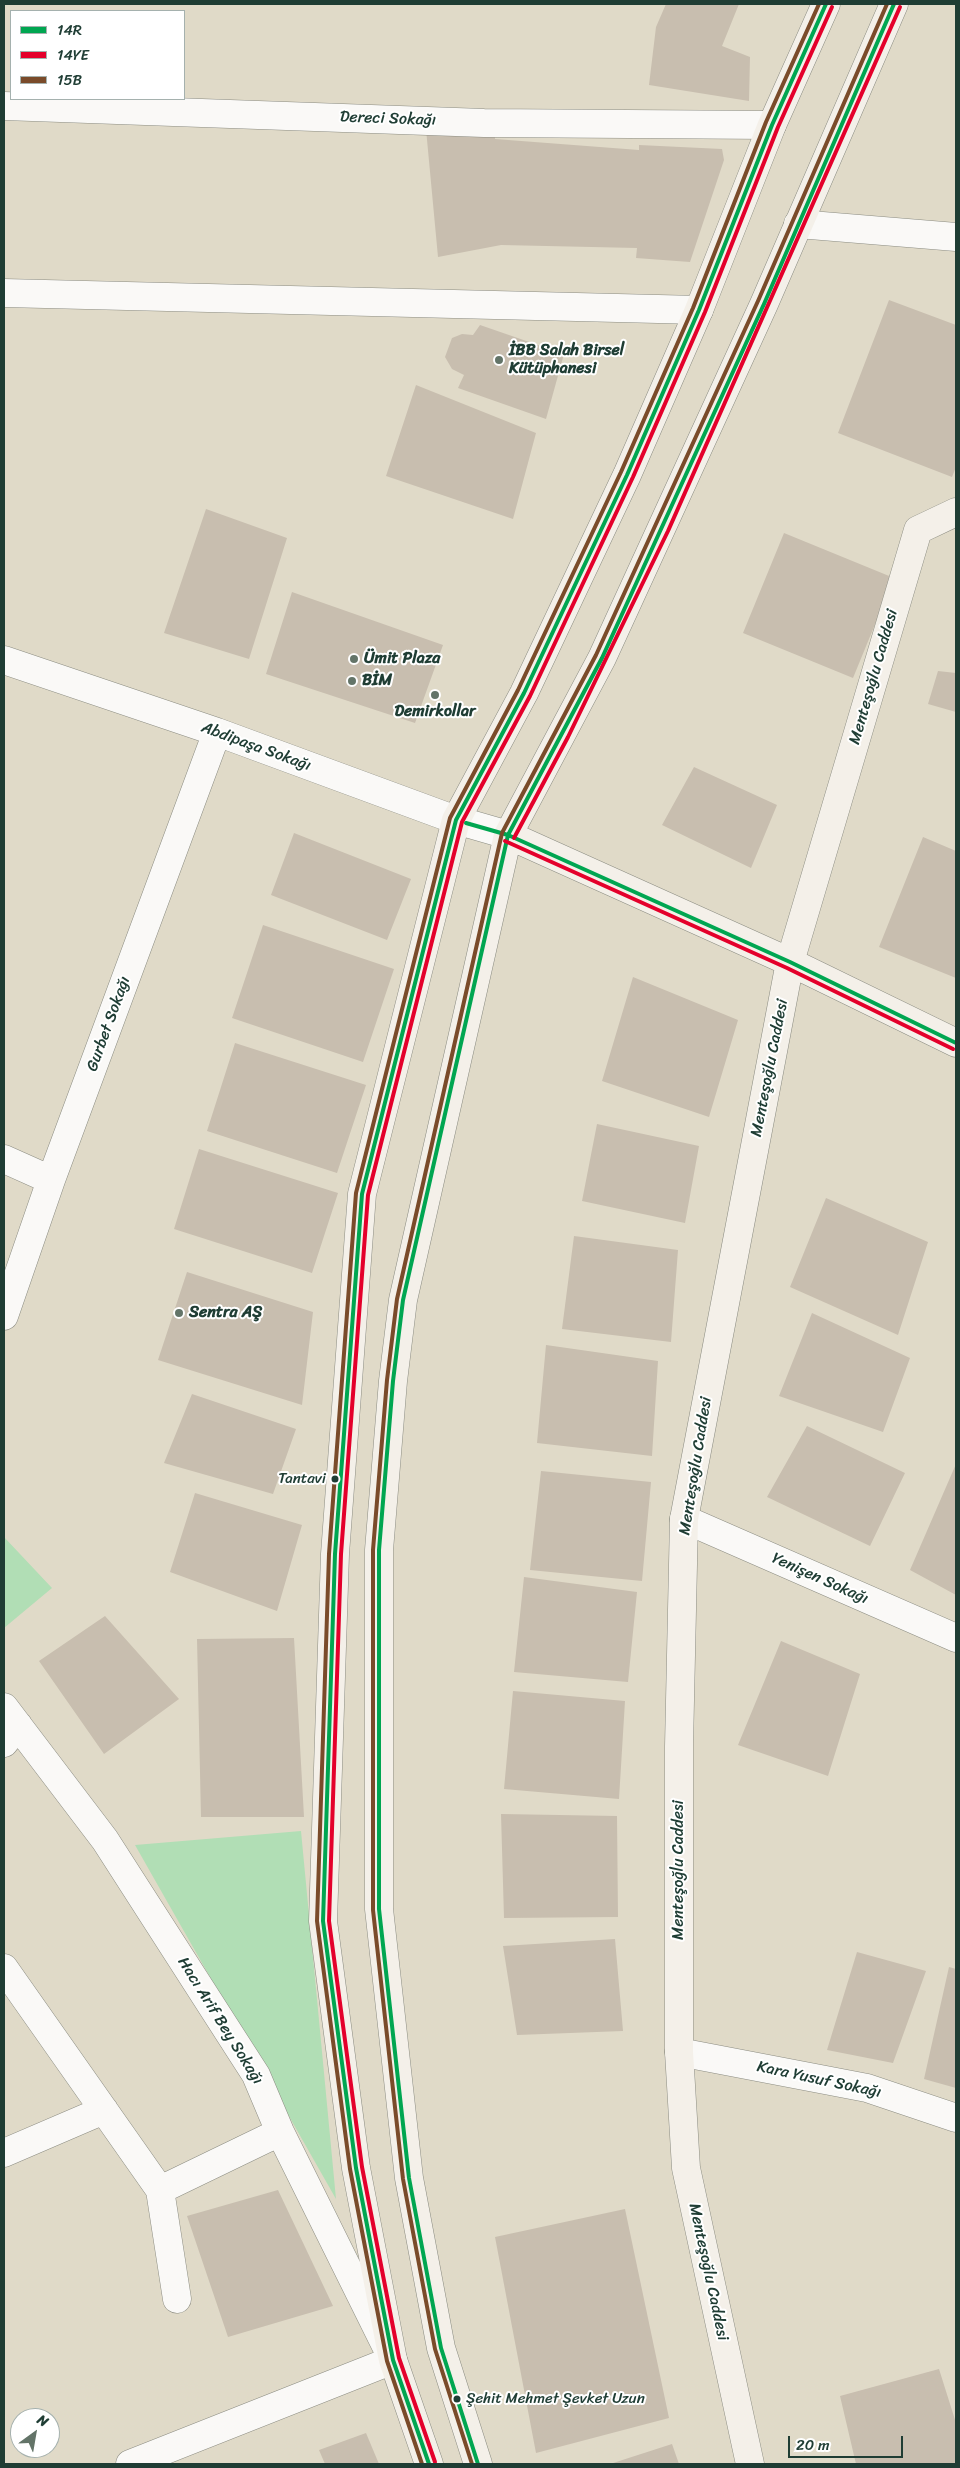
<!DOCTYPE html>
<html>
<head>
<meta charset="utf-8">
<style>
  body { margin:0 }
  #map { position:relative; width:960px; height:2468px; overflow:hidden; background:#e0dac8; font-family:Sriracha,sans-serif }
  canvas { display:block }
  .frame { position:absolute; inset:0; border:5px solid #1f3d34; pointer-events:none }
  .legend { position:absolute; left:10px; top:10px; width:175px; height:90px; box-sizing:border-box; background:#fff; border:1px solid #a5b1ae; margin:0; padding:6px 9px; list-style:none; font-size:15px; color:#1f3d34 }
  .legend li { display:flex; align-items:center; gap:10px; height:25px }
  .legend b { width:25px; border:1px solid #a5b1ae }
  .north { position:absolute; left:10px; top:2408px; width:50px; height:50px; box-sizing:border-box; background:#fff; border:1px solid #a5b1ae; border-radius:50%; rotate:32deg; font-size:14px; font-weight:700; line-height:20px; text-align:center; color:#1f3d34 }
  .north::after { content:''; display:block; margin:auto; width:18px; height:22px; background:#637468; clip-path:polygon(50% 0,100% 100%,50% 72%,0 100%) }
  .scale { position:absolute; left:788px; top:2436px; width:115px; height:22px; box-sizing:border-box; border:2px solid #1f3d34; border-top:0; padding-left:6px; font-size:15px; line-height:18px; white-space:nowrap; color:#1f3d34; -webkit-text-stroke:4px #fff; paint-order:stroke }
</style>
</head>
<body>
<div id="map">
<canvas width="960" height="2468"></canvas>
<div class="frame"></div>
<ul class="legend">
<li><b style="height:6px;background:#00a651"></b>14R</li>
<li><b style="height:6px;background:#e4002b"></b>14YE</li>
<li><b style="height:6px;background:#7a4b2a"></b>15B</li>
</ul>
<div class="north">N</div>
<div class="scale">20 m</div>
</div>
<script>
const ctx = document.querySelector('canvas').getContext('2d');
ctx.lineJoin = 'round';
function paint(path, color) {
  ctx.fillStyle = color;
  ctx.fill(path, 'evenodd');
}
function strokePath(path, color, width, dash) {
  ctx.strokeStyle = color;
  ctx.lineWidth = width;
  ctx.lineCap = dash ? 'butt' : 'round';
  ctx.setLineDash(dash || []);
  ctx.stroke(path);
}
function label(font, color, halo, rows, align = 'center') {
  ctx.font = font + ' Sriracha,sans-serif';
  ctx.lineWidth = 4;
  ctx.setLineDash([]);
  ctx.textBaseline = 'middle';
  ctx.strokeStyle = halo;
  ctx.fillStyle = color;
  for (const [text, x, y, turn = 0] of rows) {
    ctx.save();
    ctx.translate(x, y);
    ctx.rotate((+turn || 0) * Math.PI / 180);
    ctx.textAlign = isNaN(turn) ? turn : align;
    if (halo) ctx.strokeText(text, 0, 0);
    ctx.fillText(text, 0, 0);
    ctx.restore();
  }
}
paint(new Path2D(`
  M 4,1537 L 52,1588 L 4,1628 Z
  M 301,1831 L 336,2199 L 135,1845 Z`), '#b1deb5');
paint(new Path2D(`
  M 666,4 L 739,4 L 722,46 L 750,57 L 749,101 L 649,85 L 656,27 Z
  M 426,129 L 495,133 L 495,139 L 639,150 L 639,145 L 722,149 L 724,160 L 690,262 L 636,258 L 637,248 L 501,245 L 438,257 Z
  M 889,300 L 956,325 L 956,467 L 952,477 L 838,433 Z
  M 480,325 L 564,354 L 546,419 L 458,388 L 464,375 L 452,369 L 445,357 L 452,338 L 462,334 L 473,335 Z
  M 416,385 L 536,433 L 513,519 L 386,476 Z
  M 206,509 L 287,538 L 249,659 L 164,633 Z
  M 784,533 L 894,578 L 853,678 L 743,633 Z
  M 292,592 L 443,645 L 415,723 L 266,674 Z
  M 938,671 L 956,673 L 956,712 L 928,704 Z
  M 694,767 L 777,805 L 751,868 L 662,825 Z
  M 294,833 L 411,879 L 387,940 L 271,895 Z
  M 923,837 L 956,851 L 956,978 L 879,947 Z
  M 263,925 L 394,969 L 363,1062 L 232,1018 Z
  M 633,977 L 738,1020 L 709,1117 L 602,1081 Z
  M 235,1043 L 366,1085 L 337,1173 L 207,1131 Z
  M 597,1124 L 699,1146 L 685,1223 L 582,1201 Z
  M 199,1149 L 338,1193 L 312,1273 L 174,1229 Z
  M 826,1198 L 928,1242 L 898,1335 L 790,1287 Z
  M 574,1236 L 678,1250 L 671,1342 L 562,1329 Z
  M 187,1272 L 313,1312 L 302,1405 L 158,1360 Z
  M 812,1313 L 910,1358 L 883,1432 L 779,1396 Z
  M 546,1345 L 658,1361 L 652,1456 L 537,1443 Z
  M 192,1394 L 296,1429 L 273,1494 L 164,1463 Z
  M 807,1426 L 905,1473 L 870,1546 L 767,1497 Z
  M 956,1464 L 956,1595 L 910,1570 Z
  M 541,1471 L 651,1482 L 642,1581 L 530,1570 Z
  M 195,1493 L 302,1525 L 277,1611 L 170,1572 Z
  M 524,1577 L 637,1592 L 628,1682 L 514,1672 Z
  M 105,1616 L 179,1699 L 104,1754 L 39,1661 Z
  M 294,1638 L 304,1817 L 201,1817 L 197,1639 Z
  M 781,1641 L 860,1674 L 828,1776 L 738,1745 Z
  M 513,1691 L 625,1701 L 619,1799 L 504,1789 Z
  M 501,1814 L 617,1816 L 618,1917 L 504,1918 Z
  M 615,1939 L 623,2031 L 517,2035 L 503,1946 Z
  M 857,1952 L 926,1971 L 893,2063 L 827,2050 Z
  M 949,1967 L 956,1969 L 956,2088 L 924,2079 Z
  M 278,2190 L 333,2306 L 228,2337 L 187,2216 Z
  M 625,2209 L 669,2418 L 536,2453 L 495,2237 Z
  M 939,2369 L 956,2423 L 956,2464 L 856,2464 L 840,2396 Z
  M 366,2433 L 379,2464 L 325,2464 L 319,2450 Z
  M 672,2444 L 679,2464 L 610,2464 Z`), '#c8beaf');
const street = new Path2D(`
  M 4,106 L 484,123 L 772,125
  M 798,224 L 956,237
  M 4,293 L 699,310
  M 4,660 L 217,732 L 456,820 L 508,835
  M 4,1159 L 51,1180
  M 4,1316 L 51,1180 L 217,732
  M 684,1519 L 956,1638
  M 4,1707 L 105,1840 L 256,2075 L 280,2132 L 393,2360 L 130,2464
  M 4,1743 L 18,1725
  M 4,1968 L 160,2190 L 280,2132
  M 679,2052 L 867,2088 L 956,2118
  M 4,2153 L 104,2110
  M 160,2190 L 177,2299`);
const secondary = new Path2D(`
  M 508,835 L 790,962 L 956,1043
  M 429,2464 L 393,2360 L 356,2168 L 323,1921 L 335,1554 L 362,1194 L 456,820 L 524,693 L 627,475 L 699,310 L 772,125 L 826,4
  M 478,2464 L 441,2348 L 409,2178 L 379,1909 L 379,1550 L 393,1381 L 403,1300 L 508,835 L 602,658 L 764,304 L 894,4
  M 750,2464 L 686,2168 L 679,2052 L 679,1746 L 684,1519 L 790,962 L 918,530 L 956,512`);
strokePath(street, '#8b8c82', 29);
strokePath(secondary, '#8b8c82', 29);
strokePath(street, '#faf9f7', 28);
strokePath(secondary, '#f4f0e9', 28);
strokePath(new Path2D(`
  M 466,823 L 508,835 L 790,962 L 956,1043
  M 429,2464 L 393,2360 L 356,2168 L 323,1921 L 335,1554 L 362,1194 L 456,820 L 524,693 L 627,475 L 699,310 L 772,125 L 826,4
  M 478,2464 L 441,2348 L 409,2178 L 379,1909 L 379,1550 L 393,1381 L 403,1300 L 508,835 L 602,658 L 764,304 L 894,4`), '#00a651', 4);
strokePath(new Path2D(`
  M 514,838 L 568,737 L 668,531 L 900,7
  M 505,841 L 787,968 L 953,1049
  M 435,2462 L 399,2358 L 362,2167 L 329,1921 L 341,1554 L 368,1195 L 462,822 L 530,696 L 633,477 L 705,312 L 778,127 L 832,7`), '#e4002b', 4);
strokePath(new Path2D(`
  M 422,2464 L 387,2361 L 350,2169 L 317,1921 L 329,1554 L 356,1193 L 450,818 L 518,690 L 621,472 L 693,308 L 766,122 L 819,4
  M 472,2464 L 435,2349 L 403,2179 L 373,1910 L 373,1550 L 387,1380 L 397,1299 L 502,833 L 596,655 L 758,301 L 887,4`), '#7a4b2a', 4);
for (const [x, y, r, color] of [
  [499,360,5,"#637468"],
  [354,659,5,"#637468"],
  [352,681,5,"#637468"],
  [435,695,5,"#637468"],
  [179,1313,5,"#637468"],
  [335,1479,4.5,"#1f3d34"],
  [457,2399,4.5,"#1f3d34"]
]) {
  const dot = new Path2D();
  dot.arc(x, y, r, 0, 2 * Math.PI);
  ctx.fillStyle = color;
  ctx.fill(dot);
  strokePath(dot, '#fff', 2);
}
label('15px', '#1f3d34', '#fff', [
  ["Tantavi",326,1479],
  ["Şehit Mehmet Şevket Uzun",466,2399,"left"]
], 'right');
label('16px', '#1f3d34', '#fff', [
  ["Dereci Sokağı",388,119,2],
  ["Menteşoğlu Caddesi",874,677,-74],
  ["Abdipaşa Sokağı",256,747,20],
  ["Gurbet Sokağı",109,1024,-70],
  ["Menteşoğlu Caddesi",770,1068,-79],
  ["Menteşoğlu Caddesi",696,1466,-81],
  ["Yenişen Sokağı",820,1579,24],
  ["Menteşoğlu Caddesi",679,1870,-90],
  ["Hacı Arif Bey Sokağı",220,2021,58],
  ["Kara Yusuf Sokağı",819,2080,12],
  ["Menteşoğlu Caddesi",708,2272,78]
]);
label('bold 16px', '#1f3d34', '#fff', [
  ["İBB Salah Birsel",509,351],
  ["Kütüphanesi",509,369],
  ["Ümit Plaza",364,659],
  ["BİM",362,681],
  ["Demirkollar",435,712,"center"],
  ["Sentra AŞ",189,1313]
], 'left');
</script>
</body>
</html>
